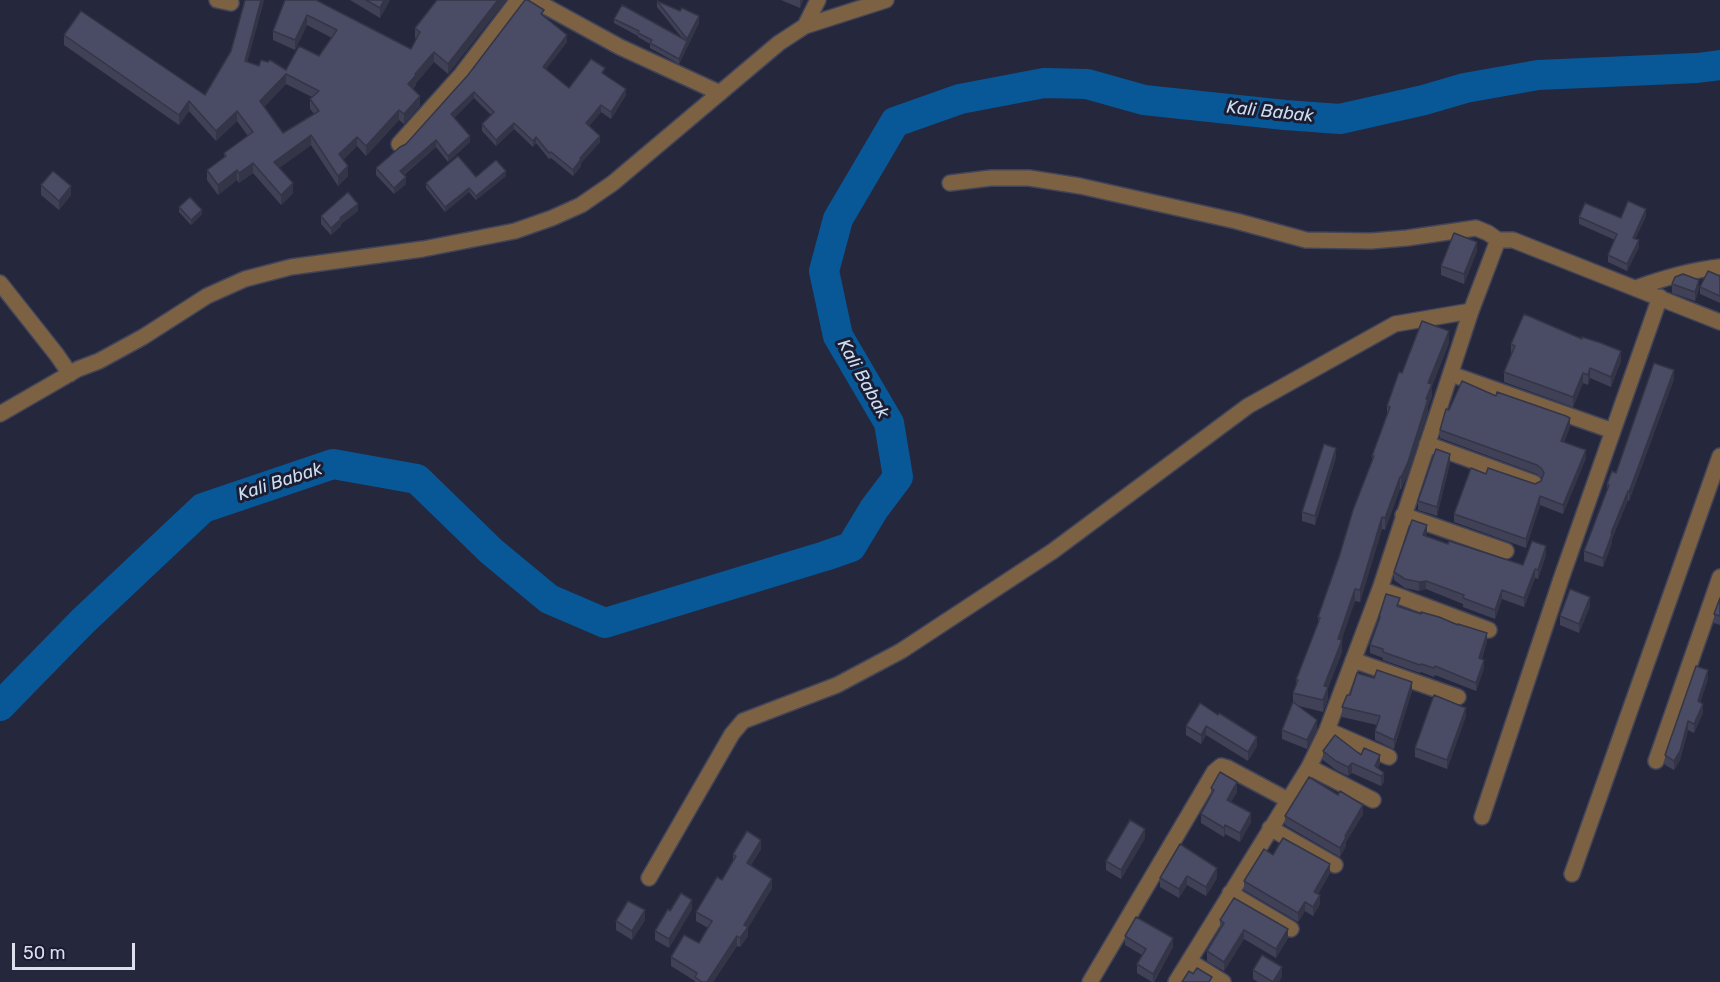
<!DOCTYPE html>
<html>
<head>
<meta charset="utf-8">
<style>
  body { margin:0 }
  #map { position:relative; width:1720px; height:982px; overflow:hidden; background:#25273d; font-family:Rubik,sans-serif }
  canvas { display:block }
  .scale { position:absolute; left:12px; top:943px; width:123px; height:27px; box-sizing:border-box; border:3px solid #dddfee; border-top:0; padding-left:8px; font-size:18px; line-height:21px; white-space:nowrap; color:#dddfee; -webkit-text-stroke:4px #1b1d33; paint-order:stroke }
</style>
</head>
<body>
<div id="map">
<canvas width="1720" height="982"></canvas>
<div class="scale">50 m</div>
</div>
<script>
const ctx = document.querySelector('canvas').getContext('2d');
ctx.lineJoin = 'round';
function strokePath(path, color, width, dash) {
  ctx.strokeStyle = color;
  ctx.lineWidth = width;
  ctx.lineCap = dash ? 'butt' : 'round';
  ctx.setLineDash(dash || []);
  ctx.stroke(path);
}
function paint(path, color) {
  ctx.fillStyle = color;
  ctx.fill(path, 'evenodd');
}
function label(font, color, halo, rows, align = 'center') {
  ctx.font = font + ' Rubik,sans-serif';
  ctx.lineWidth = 6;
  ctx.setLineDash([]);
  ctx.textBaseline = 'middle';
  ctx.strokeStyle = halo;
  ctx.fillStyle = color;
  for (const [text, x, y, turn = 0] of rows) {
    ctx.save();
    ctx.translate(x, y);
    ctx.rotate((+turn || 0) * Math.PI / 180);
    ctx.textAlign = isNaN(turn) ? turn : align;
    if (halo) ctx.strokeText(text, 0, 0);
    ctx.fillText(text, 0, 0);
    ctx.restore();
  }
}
strokePath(new Path2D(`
  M 0,706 L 83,621 L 203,508 L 333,464 L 417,479 L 491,551 L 549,599 L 605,623 L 825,556 L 851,547 L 874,509 L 898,477 L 889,423 L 838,336 L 824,271 L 838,219 L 895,122 L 960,99 L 1044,83 L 1087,84 L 1144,100 L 1285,115 L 1340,119 L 1424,100 L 1465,88 L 1538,75 L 1697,68 L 1720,65`), '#085898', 30);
const minor = new Path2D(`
  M 217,0 L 231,3
  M 534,0 L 620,47 L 720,93
  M 805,26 L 818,0
  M 399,144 L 461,75 L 518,0
  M 950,183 L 991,178 L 1029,178 L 1080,186 L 1236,221 L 1306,240 L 1371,241 L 1407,238 L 1476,228 L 1488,233 L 1498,240 L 1513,240 L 1720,322
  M 0,283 L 57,355 L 70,374
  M 1636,288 C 1664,278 1690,270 1720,267
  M 1451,374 L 1613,431
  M 0,414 L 78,369 L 99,361 L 143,337 L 207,296 L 245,279 L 291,267 L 423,249 L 515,231 L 552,218 L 581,205 L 613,183 L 779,43 L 805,26 L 886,0
  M 1427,444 L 1534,483
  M 1403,515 L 1506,551
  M 1380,589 L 1489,630
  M 1353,660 L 1458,697
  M 1327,730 L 1389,757
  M 1656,761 L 1720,577
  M 1309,767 L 1373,800
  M 1482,817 L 1561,579 L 1660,297
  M 1270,828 L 1335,865
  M 1572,874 L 1720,456
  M 649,878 L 732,734 L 743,721 L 837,685 L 901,651 L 1053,551 L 1248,406 L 1395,324 L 1471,311
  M 1230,893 L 1291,929
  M 1189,961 L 1223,982
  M 1090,982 L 1214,772 L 1221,766 L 1228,768 L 1288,800
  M 1176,982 L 1309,767 L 1327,730 L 1380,589 L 1471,311 L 1498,240`);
strokePath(minor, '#424459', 18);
strokePath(minor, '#7c6243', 15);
paint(new Path2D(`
  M 264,0 L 247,62 L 259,66 L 286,70 L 319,56 L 332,38 L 307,25 L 295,50 L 273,40 L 273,31 L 285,0 L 411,49 L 416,39 L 415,38 L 415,28 L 437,0 L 506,0 L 448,74 L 434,62 L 416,83 L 416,85 L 413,89 L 420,106 L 404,124 L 399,120 L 366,156 L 357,146 L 343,160 L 348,176 L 338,186 L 311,145 L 279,168 L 293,193 L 281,205 L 253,173 L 239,183 L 237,180 L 218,195 L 207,180 L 207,170 L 224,157 L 224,153 L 248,136 L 237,121 L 216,141 L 189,111 L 179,125 L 64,45 L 64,35 L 205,95 L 231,51 ZM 286,84 L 312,97 L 310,99 L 310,109 L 314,114 L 283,133 L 264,107 Z
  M 350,0 L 390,0 L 380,18 Z
  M 781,0 L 803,0 L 800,8 Z
  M 657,1 L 699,23 L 679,64 L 650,48 L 650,44 L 638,37 L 638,36 L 614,23 L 614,19 L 682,38 L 657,7 Z
  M 544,17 L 567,42 L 546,69 L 569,88 L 605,75 L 626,95 L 611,119 L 601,112 L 589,126 L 600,142 L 581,163 L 581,166 L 573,176 L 551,158 L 549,159 L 536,143 L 533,147 L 514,129 L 496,146 L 482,131 L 482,124 L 491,115 L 474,98 L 454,118 L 470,142 L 448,162 L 436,147 L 404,175 L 406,184 L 394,194 L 376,175 L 376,168 L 406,144 Z
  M 506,176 L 476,200 L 469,192 L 445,212 L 426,188 L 426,183 L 476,177 Z
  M 41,185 L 71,195 L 59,210 L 41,195 Z
  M 179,207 L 202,214 L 191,225 L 179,212 Z
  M 358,211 L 341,224 L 341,226 L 331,235 L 321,224 L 321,216 Z
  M 1646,216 L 1635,239 L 1639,247 L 1627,271 L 1608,262 L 1608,255 L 1615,240 L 1579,224 L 1579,217 L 1621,218 Z
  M 1477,251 L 1464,284 L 1441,275 L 1441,266 Z
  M 1720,276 L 1720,303 L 1700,294 L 1700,287 Z
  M 1672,284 L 1699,289 L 1695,301 L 1672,293 Z
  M 1449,343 L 1432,386 L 1432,396 L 1428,406 L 1428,411 L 1408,474 L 1401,489 L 1400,489 L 1385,530 L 1382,529 L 1360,602 L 1355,601 L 1341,640 L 1342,652 L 1328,688 L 1328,699 L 1323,712 L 1299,706 L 1317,729 L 1307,749 L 1282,739 L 1282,730 L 1293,702 L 1293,693 L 1296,686 L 1296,680 L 1318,625 L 1318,617 L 1372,462 L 1372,456 L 1387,416 L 1387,406 L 1402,373 Z
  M 1511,344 L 1621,361 L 1611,387 L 1590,378 L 1588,385 L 1583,383 L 1573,407 L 1504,382 L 1504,372 L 1511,354 Z
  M 1674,379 L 1629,501 L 1628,500 L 1612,539 L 1612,543 L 1603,567 L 1584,561 L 1584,551 L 1607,490 L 1607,484 L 1616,473 Z
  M 1449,410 L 1570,427 L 1564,442 L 1586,458 L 1563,514 L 1540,505 L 1526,548 L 1454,522 L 1454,514 L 1486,474 L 1535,484 L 1541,481 L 1542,478 L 1537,474 L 1440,438 L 1440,430 Z
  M 1336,457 L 1315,525 L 1302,521 L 1302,512 Z
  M 1450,463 L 1437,516 L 1418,510 L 1418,501 Z
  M 1427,534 L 1426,536 L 1448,544 L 1523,565 L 1546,555 L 1538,579 L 1535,578 L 1524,607 L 1502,599 L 1495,619 L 1463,607 L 1463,604 L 1426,589 L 1419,591 L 1405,588 L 1394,580 L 1394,572 Z
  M 1720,598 L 1720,625 L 1714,623 L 1714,614 Z
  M 1590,606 L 1579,633 L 1560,625 L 1560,616 Z
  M 1399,607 L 1487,641 L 1482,659 L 1484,668 L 1476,691 L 1435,675 L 1434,677 L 1421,672 L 1420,673 L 1383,660 L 1383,658 L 1370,653 L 1370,645 L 1379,621 L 1379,617 Z
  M 1708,679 L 1700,702 L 1703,713 L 1694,733 L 1688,730 L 1680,760 L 1674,770 L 1665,765 L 1665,755 Z
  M 1412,691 L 1394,749 L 1375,740 L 1375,731 L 1377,725 L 1342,717 L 1342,707 L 1350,695 Z
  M 1218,715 L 1257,746 L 1248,761 L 1206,735 L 1201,744 L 1186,735 L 1186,726 Z
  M 1466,716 L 1447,769 L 1415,757 L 1415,748 Z
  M 1323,751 L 1380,764 L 1378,768 L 1384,782 L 1381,786 L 1352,773 L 1348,776 L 1336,770 L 1323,760 Z
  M 1211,788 L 1237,792 L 1231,802 L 1251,822 L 1240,842 L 1225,834 L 1224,837 L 1201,823 L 1201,814 L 1211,796 Z
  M 1363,814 L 1346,842 L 1346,846 L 1340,857 L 1285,825 L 1285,816 Z
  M 1145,838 L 1121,879 L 1106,870 L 1106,861 Z
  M 1180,844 L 1217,878 L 1206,896 L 1187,885 L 1179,898 L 1160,887 L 1160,878 Z
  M 761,849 L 751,865 L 772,888 L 748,928 L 748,936 L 740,947 L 737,946 L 713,982 L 695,982 L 695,981 L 671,966 L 671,957 L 699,943 L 708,928 L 696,921 L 696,912 L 722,880 L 733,862 L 733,854 Z
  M 1273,855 L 1330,873 L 1318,894 L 1320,904 L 1313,916 L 1305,911 L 1298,922 L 1244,890 L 1244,881 Z
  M 692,909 L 669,948 L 655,940 L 655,931 L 670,911 Z
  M 645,920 L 632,940 L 616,930 L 616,921 Z
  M 1220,920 L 1288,938 L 1276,958 L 1244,939 L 1224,971 L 1207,961 L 1207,951 L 1220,929 Z
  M 1125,936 L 1173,947 L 1154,982 L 1152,982 L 1137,973 L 1137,964 L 1142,955 L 1125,945 Z
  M 1253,970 L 1282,976 L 1279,982 L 1258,982 L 1253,979 Z`), '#404157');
paint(new Path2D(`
  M 261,0 L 264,0 L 245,71 L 245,61 Z
  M 384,0 L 390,0 L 380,18 L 380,8 Z
  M 498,0 L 506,0 L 448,74 L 448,64 Z
  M 800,0 L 803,0 L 800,8 Z
  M 307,15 L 307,25 L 295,50 L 295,40 Z
  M 699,16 L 699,23 L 679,64 L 679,59 L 687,41 L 687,39 Z
  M 567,35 L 567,42 L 543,73 L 543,67 Z
  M 434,52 L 434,62 L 416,83 L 416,85 L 408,94 L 408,84 Z
  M 286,74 L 286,84 L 260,111 L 260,101 Z
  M 626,89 L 626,95 L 611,119 L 611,112 Z
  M 474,92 L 474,98 L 451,121 L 451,114 Z
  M 420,96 L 420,106 L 404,124 L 404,114 Z
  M 189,101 L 189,111 L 179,125 L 179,115 Z
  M 601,105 L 601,112 L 586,130 L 586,123 Z
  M 399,110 L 399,120 L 366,156 L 366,146 Z
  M 237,111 L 237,121 L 216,141 L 216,131 Z
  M 514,123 L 514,129 L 496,146 L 496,140 Z
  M 311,135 L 311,145 L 274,172 L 274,162 Z
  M 470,136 L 470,142 L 448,162 L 448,156 Z
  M 600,136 L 600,142 L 581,163 L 581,166 L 573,176 L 573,170 L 580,158 Z
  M 357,137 L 357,146 L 339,164 L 339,154 Z
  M 536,137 L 536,143 L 533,147 L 533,141 Z
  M 436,140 L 436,147 L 400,177 L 400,171 Z
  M 253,163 L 253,173 L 239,183 L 239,173 Z
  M 348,166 L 348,176 L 338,186 L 338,176 Z
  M 237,170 L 237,180 L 218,195 L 218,185 Z
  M 506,171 L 506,176 L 476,200 L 476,196 Z
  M 406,177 L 406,184 L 394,194 L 394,188 Z
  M 293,183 L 293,193 L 281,205 L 281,195 Z
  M 71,186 L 71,195 L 59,210 L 59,201 Z
  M 469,188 L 469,192 L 445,212 L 445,207 Z
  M 358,204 L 358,211 L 341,224 L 341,226 L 331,235 L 331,228 L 340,218 Z
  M 1646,209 L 1646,216 L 1633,244 L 1633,238 Z
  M 202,210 L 202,214 L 191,225 L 191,220 Z
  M 1639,240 L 1639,247 L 1627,271 L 1627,264 Z
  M 1477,242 L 1477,251 L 1464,284 L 1464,274 Z
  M 1699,280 L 1699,289 L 1695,301 L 1695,292 Z
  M 1449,331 L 1449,343 L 1432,386 L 1432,396 L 1428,406 L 1428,411 L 1408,474 L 1401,489 L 1401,477 L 1428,383 Z
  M 1621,351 L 1621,361 L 1611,387 L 1611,377 Z
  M 1590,368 L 1590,378 L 1588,385 L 1588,375 Z
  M 1674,370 L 1674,379 L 1629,501 L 1629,492 Z
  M 1583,373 L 1583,383 L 1573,407 L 1573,397 Z
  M 1570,418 L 1570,427 L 1561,449 L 1561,441 Z
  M 1336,448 L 1336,457 L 1315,525 L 1315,516 Z
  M 1586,450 L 1586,458 L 1563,514 L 1563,505 Z
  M 1450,454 L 1450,463 L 1437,516 L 1437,507 Z
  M 1400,477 L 1400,489 L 1385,530 L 1385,518 Z
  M 1628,491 L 1628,500 L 1612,539 L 1612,543 L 1603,567 L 1603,558 L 1611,533 Z
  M 1540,496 L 1540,505 L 1526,548 L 1526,539 Z
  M 1382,517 L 1382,529 L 1360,602 L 1360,590 Z
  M 1427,525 L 1427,534 L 1423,543 L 1423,535 Z
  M 1546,546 L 1546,555 L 1538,579 L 1538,570 Z
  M 1535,569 L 1535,578 L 1524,607 L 1524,598 Z
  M 1426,581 L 1426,589 L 1419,591 L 1419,582 Z
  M 1355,589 L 1355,601 L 1338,651 L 1338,639 Z
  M 1502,590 L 1502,599 L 1495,619 L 1495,610 Z
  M 1590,597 L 1590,606 L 1579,633 L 1579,624 Z
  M 1487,633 L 1487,641 L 1479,667 L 1479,658 Z
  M 1342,640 L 1342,652 L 1328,688 L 1328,699 L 1323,712 L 1324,686 Z
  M 1484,660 L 1484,668 L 1476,691 L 1476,683 Z
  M 1708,670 L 1708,679 L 1698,710 L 1698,701 Z
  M 1412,682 L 1412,691 L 1394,749 L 1394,740 Z
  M 1703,704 L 1703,713 L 1694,733 L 1694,724 Z
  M 1466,708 L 1466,716 L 1447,769 L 1447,760 Z
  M 1317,720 L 1317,729 L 1307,749 L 1307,740 Z
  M 1688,721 L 1688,730 L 1680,760 L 1674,770 L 1674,761 Z
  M 1206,726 L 1206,735 L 1201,744 L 1201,735 Z
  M 1257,737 L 1257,746 L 1248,761 L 1248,752 Z
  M 1380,755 L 1380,764 L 1375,775 L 1375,766 Z
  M 1352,763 L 1352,773 L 1348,776 L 1348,767 Z
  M 1384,773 L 1384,782 L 1381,786 L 1381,776 Z
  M 1237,782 L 1237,792 L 1227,809 L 1227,800 Z
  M 1363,805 L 1363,814 L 1346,842 L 1346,846 L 1340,857 L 1340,848 L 1345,836 Z
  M 1251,813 L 1251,822 L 1240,842 L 1240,833 Z
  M 1225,825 L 1225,834 L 1224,837 L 1224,828 Z
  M 1145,829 L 1145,838 L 1121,879 L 1121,870 Z
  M 761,840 L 761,849 L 747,872 L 747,863 Z
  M 1330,864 L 1330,873 L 1314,901 L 1314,892 Z
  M 1217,868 L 1217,878 L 1206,896 L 1206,887 Z
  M 1187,876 L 1187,885 L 1179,898 L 1179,889 Z
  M 772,879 L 772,888 L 748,928 L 748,936 L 740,947 L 740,938 L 744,925 Z
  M 1320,895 L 1320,904 L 1313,916 L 1313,907 Z
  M 692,900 L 692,909 L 669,948 L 669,939 Z
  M 1305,902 L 1305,911 L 1298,922 L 1298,913 Z
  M 645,910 L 645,920 L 632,940 L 632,931 Z
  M 1288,929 L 1288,938 L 1276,958 L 1276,949 Z
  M 1244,930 L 1244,939 L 1224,971 L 1224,962 Z
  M 737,936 L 737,946 L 713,982 L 707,982 Z
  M 1173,938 L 1173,947 L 1153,982 L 1153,974 Z
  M 1282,967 L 1282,976 L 1279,982 L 1273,982 Z`), '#343547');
const building = new Path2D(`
  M 245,0 L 261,0 L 245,61 L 259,66 L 261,60 L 268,62 L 270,60 L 286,70 L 299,46 L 319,56 L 337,30 L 307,15 L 295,40 L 273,31 L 285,0 L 316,0 L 411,49 L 420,32 L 415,28 L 437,0 L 498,0 L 448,64 L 434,52 L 415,74 L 416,75 L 408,84 L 420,96 L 404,114 L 399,110 L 366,146 L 357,137 L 339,154 L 348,166 L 338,176 L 311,135 L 274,162 L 293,183 L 281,195 L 253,163 L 239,173 L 237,170 L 218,185 L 207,170 L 226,156 L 224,153 L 253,132 L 237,111 L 216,131 L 189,101 L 179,115 L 64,35 L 81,11 L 205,95 L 231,51 ZM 286,74 L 319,91 L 310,99 L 319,111 L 283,133 L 260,101 Z
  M 366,0 L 384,0 L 380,8 Z
  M 525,0 L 528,0 L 544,10 L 541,14 L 567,35 L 543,67 L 569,88 L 591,59 L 605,68 L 602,73 L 626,89 L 611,112 L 601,105 L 586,123 L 600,136 L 580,158 L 581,159 L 573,170 L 551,152 L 549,153 L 536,137 L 533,141 L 514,123 L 496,140 L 482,124 L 494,112 L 474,92 L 451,114 L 470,136 L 448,156 L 436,140 L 400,171 L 406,177 L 394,188 L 376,168 L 400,147 L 406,144 L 468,75 Z
  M 657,1 L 680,11 L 682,8 L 699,16 L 687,39 Z
  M 622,5 L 687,41 L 679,59 L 650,43 L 652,40 L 638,33 L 639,31 L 614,19 Z
  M 458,156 L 476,177 L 496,160 L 506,171 L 476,196 L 469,188 L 445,207 L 426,183 Z
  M 53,171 L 71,186 L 59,201 L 41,185 Z
  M 348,192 L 358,204 L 340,218 L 341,219 L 331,228 L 321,216 Z
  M 190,197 L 202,210 L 191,220 L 179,207 Z
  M 1628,201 L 1646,209 L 1633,238 L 1639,240 L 1627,264 L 1608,255 L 1617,234 L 1579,217 L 1585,203 L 1621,218 Z
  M 1454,233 L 1477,242 L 1464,274 L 1441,266 Z
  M 1708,271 L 1720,276 L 1720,296 L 1700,287 Z
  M 1683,274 L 1699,280 L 1695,292 L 1672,284 L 1675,277 Z
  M 1524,314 L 1582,339 L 1582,337 L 1601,343 L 1621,351 L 1611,377 L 1590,368 L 1588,375 L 1583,373 L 1573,397 L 1504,372 L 1515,346 L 1511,344 Z
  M 1422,321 L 1449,331 L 1428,383 L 1432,384 L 1426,399 L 1428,399 L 1408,462 L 1401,477 L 1400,477 L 1385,518 L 1382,517 L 1360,590 L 1355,589 L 1338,639 L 1342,640 L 1324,686 L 1328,687 L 1323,700 L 1293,693 L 1298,680 L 1296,680 L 1320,618 L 1318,617 L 1339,557 L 1353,510 L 1374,456 L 1372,456 L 1390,407 L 1387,406 L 1399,372 L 1402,373 Z
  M 1654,363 L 1674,370 L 1629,492 L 1628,491 L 1611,533 L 1612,534 L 1603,558 L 1584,551 L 1609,485 L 1607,484 L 1612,471 L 1616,473 Z
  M 1462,381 L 1496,396 L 1497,392 L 1566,416 L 1570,418 L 1561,441 L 1586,450 L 1563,505 L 1540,496 L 1526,539 L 1454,514 L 1471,468 L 1486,474 L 1488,468 L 1535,484 L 1541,481 L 1544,473 L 1542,469 L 1537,465 L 1440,430 L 1446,409 L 1449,410 Z
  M 1324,444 L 1336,448 L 1315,516 L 1302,512 Z
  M 1436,449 L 1450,454 L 1437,507 L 1418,501 Z
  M 1412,520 L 1427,525 L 1423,535 L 1448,544 L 1449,541 L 1523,565 L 1532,541 L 1546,546 L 1538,570 L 1535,569 L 1524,598 L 1502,590 L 1495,610 L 1463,598 L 1464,595 L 1426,581 L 1419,582 L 1405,579 L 1394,572 Z
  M 1570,589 L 1590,597 L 1579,624 L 1560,616 Z
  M 1386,594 L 1400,598 L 1397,606 L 1421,614 L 1421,612 L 1439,617 L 1458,625 L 1458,624 L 1487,633 L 1479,658 L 1484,660 L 1476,683 L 1435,666 L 1434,668 L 1421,664 L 1420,665 L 1383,652 L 1383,649 L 1370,645 L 1380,617 L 1379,617 Z
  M 1720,598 L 1720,616 L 1714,614 Z
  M 1696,666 L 1708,670 L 1698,701 L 1703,704 L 1694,724 L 1688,721 L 1680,751 L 1674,761 L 1665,755 Z
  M 1377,670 L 1412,682 L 1394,740 L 1375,731 L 1380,716 L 1342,707 L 1347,695 L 1350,695 L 1357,673 L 1374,678 Z
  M 1434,695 L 1466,708 L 1447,760 L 1415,748 Z
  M 1293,702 L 1317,720 L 1307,740 L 1282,730 Z
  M 1200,703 L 1218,715 L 1219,713 L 1257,737 L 1248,752 L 1206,726 L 1201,735 L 1186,726 Z
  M 1335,735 L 1361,755 L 1364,748 L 1380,755 L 1375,766 L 1384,773 L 1381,776 L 1352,763 L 1348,767 L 1336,761 L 1323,751 Z
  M 1220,772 L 1237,782 L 1227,800 L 1251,813 L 1240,833 L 1225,825 L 1224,828 L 1201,814 L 1214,790 L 1211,788 Z
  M 1309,777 L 1338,795 L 1340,791 L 1363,805 L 1345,836 L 1346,837 L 1340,848 L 1285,816 Z
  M 1130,820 L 1145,829 L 1121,870 L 1106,861 Z
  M 747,831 L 761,840 L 747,863 L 772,879 L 744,925 L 748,927 L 740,938 L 737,936 L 707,982 L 702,982 L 695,977 L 697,973 L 671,957 L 684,935 L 699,943 L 712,921 L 696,912 L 717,877 L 722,880 L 736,856 L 733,854 Z
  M 1283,838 L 1330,864 L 1314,892 L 1320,895 L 1313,907 L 1305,902 L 1298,913 L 1244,881 L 1264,849 L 1273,855 Z
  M 1180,844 L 1217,868 L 1206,887 L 1187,876 L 1179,889 L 1160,878 Z
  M 681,893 L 692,900 L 669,939 L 655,931 L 668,909 L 670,911 Z
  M 1234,898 L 1288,929 L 1276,949 L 1244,930 L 1224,962 L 1207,951 L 1224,923 L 1220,920 Z
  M 628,901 L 645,910 L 632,931 L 616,921 Z
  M 1136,917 L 1173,938 L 1153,974 L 1137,964 L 1146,949 L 1125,936 Z
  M 1262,955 L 1282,967 L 1273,982 L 1253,970 Z
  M 1197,968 L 1212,977 L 1209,982 L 1182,982 L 1189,971 L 1193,974 Z`);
paint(building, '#4a4c65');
strokePath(building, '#343547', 1.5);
label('italic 18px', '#ccddef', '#1b1d33', [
  ["Kali Babak",1270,112,6],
  ["Kali Babak",863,379,61],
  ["Kali Babak",280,482,-18]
]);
</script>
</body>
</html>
